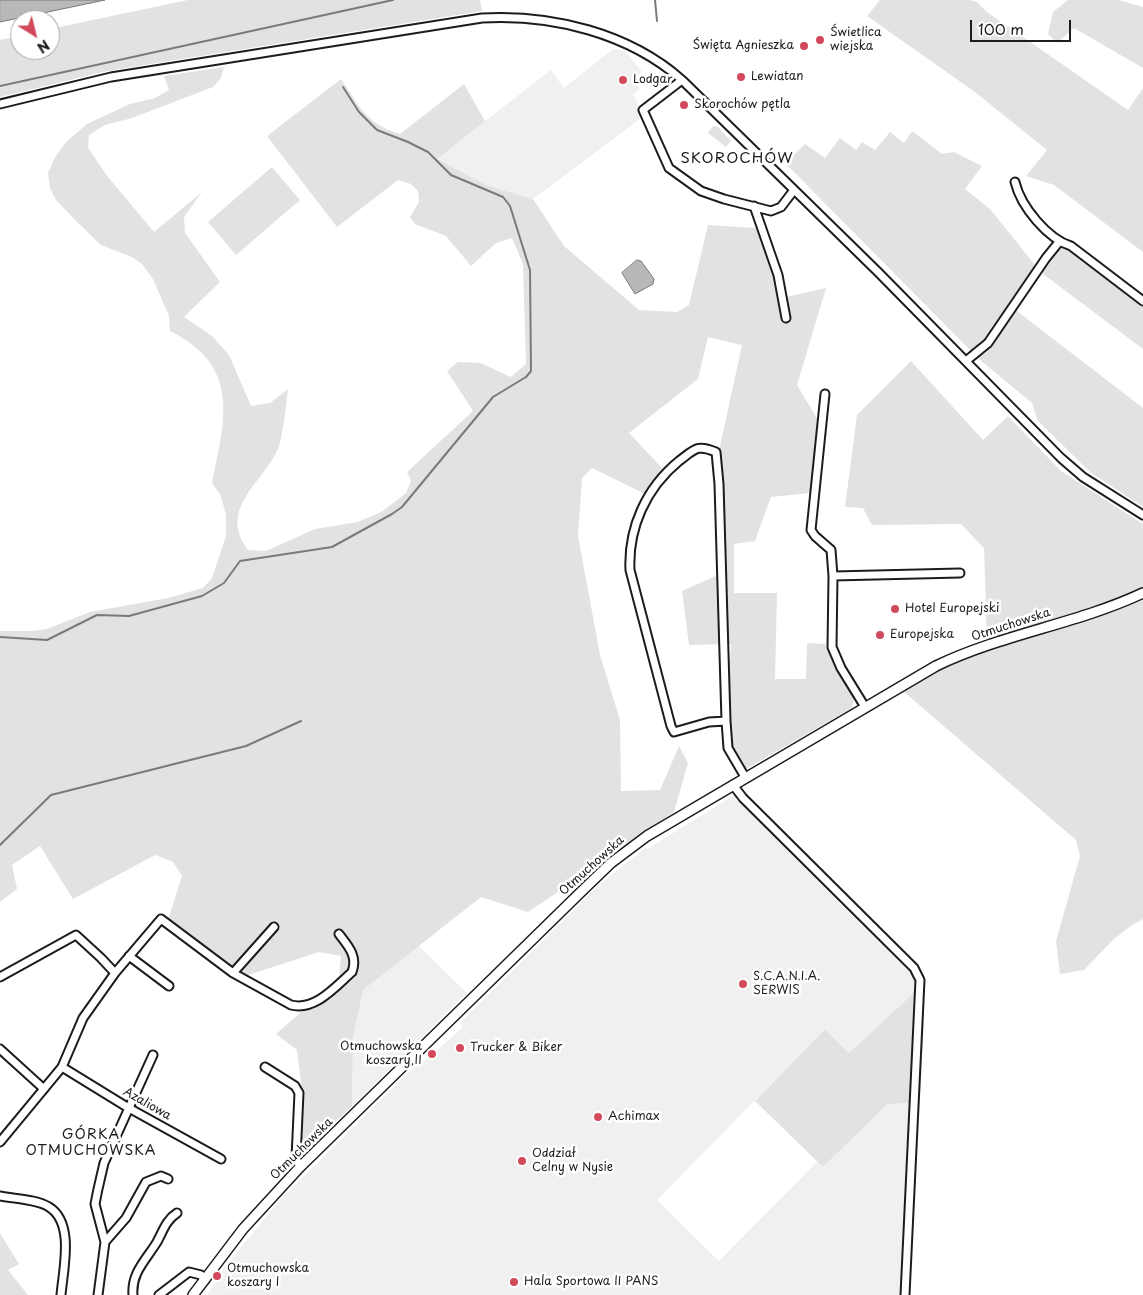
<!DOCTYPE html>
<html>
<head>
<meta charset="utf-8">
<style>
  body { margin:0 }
  #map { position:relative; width:1143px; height:1295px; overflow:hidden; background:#fff; font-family:"Playpen Sans",sans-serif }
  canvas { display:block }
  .north { position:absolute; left:10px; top:10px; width:50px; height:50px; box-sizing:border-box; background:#fff; border:1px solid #a4a4a4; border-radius:50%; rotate:144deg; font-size:14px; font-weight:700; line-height:20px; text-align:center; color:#1c1c1c }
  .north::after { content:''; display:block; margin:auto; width:18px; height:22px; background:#d1495b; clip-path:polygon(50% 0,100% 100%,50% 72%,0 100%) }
  .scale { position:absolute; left:970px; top:20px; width:101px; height:22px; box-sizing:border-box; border:2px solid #1c1c1c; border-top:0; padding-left:6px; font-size:15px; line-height:18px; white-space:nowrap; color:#1c1c1c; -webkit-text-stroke:4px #fff; paint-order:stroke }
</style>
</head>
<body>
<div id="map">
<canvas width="1143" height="1295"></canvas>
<div class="north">N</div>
<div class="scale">100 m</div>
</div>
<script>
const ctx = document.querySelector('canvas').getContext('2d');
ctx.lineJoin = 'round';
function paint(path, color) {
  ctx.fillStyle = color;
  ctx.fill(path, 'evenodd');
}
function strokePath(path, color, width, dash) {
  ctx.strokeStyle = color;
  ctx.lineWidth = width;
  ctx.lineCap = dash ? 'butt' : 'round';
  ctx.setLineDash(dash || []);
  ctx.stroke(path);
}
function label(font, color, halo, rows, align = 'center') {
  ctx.font = font + ' "Playpen Sans",sans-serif';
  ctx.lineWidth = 5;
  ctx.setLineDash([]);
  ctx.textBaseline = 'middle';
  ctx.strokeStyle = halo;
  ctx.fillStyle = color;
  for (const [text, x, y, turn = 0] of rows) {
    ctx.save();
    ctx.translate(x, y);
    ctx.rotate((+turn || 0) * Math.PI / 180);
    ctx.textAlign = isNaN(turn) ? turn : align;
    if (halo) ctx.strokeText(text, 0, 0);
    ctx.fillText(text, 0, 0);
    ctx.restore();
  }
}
paint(new Path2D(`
  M 613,49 L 625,51 L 642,72 L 633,79 L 640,89 L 633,94 L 638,104 L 641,118 L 533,199 L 486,185 L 436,159 L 551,70 L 564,88 Z
  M 733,796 L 917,980 L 918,989 L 849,1053 L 825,1029 L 657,1200 L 719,1261 L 817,1162 L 823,1167 L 887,1103 L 920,1102 L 909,1295 L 206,1295 L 221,1276 L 223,1269 L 279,1201 L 416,1065 L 425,1061 L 463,1027 L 460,1023 L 600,884 L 645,848 L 647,849 Z
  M 418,945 L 467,993 L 352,1106 L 353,1039 L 363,990 Z`), '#f0f0f0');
paint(new Path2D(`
  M 188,0 L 480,0 L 482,11 L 107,71 L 0,97 L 0,40 L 20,36 L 20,50 L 50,50 L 50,29 Z
  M 880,0 L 969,0 L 977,2 L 987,12 L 1128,110 L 1143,88 L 1143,252 L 1054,185 L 1026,176 L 1047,150 L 975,92 L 867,16 Z
  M 1068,0 L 1119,0 L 1143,7 L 1143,68 L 1074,28 L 1057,43 L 1048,34 L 1053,12 Z
  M 224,67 L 221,78 L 213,87 L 132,118 L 105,125 L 89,135 L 88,148 L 108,177 L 154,232 L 202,192 L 184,217 L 185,233 L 220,282 L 184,317 L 212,336 L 229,355 L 251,406 L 270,403 L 288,389 C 286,404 283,441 276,453 C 258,487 219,510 248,550 L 266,551 L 315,529 L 358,522 L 383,511 L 406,493 L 411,481 L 407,472 L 473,411 L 447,371 L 458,362 L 480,363 L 511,377 L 526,364 L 523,264 L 512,238 L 496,243 L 471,266 L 446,236 L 415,224 L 410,217 L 419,202 L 418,191 L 411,184 L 398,180 L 337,227 L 267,136 L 341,79 C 360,107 365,123 400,134 L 464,84 L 485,121 L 437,159 L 486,185 L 533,199 L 564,246 L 639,310 L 677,312 L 689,305 L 708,225 L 756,228 L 782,298 L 826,288 L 797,385 L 818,420 L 810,493 L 771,497 L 755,541 L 734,544 L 734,593 L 777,593 L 775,679 L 806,679 L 807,643 L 825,644 L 854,697 L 852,708 L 746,769 L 732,748 L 729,680 L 731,644 L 689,645 L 682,591 L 727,571 L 719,451 L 742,345 L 708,337 L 698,379 L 629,433 L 662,468 L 645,494 L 592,468 L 582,478 L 578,536 L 600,655 L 620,720 L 621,791 L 660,790 L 679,746 L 688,763 L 674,812 C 625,844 578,879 528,912 L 481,897 L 363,990 L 353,1039 L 352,1106 L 300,1155 L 302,1091 L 297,1050 L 276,1034 L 339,979 L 341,956 L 319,952 L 242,977 L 168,920 L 182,876 L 173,862 L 155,855 L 73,899 L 40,846 L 12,865 L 17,889 L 0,902 L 0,631 L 33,631 L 47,629 L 90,612 L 168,598 L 203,588 L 212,578 L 226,536 L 226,514 L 220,494 L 212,483 C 226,417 240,366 170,331 L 169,316 L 153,279 L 142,264 L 132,257 L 101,245 L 73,218 L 56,200 L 50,188 L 48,173 L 55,157 L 66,142 L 87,124 L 130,104 L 155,98 L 169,90 L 164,76 Z
  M 713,126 L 717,126 L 731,141 L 726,147 L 708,133 Z
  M 912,131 L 942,154 L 954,152 L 982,166 L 965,189 L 990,209 L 1039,270 L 1063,239 L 1143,300 L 1143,349 L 1039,271 L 1013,308 L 1143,408 L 1143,507 L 1090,472 L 1038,421 L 1032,403 L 980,360 L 785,163 L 805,144 L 825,158 L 840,138 L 856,150 L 862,142 L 875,150 L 890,132 L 904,143 Z
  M 272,167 L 300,200 L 236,255 L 208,222 Z
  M 911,361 L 983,440 L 1008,416 L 1061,471 L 1143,524 L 1143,587 L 1129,595 L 987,641 L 984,548 L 961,524 L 872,525 L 863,508 L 845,507 L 857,415 Z
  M 1143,600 L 1143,919 L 1132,925 L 1114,939 L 1084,970 L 1060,974 L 1056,941 L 1080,856 L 1076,840 L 903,691 C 917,684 930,675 943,669 C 1007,639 1078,627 1143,600 Z
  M 918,989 L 917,1022 L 924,1020 L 920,1102 L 887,1104 L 823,1167 L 755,1101 L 825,1029 L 849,1053 Z
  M 0,1233 L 19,1264 L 8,1270 L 28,1295 L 0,1295 Z`), '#e2e2e2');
const water = new Path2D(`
  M 0,0 L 105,0 L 0,22 Z
  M 637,260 L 641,261 L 654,279 L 653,284 L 635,294 L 622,273 Z`);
paint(water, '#b8b8b8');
strokePath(water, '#7a7a7a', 1);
strokePath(new Path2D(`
  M 655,0 L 657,21
  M 0,86 L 393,0
  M 0,637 L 47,640 L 97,615 L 129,616 L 202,596 L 224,583 L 240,561 L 332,547 L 392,514 L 402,507 L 493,397 L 526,377 L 531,371 L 530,270 L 510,206 L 503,197 L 451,175 L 428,152 L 408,142 L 377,130 L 359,112 L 343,87
  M 0,845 L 51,795 L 246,746 L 301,721`), '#7a7a7a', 2);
const minor = new Path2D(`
  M 682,80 L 643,110 L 669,168 L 701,191 L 724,199 L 771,211 L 781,207 L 794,190
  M 0,104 L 111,77 L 482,18 C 552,14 629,33 682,80 L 878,272 L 1061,458 L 1083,477 L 1143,515
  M 1015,182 C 1021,207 1048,239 1071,246 L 1143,301
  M 754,206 L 778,275 L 786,318
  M 966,361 L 988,343 L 1046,258 L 1059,242
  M 825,394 L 811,530 L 815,536 L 831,550 L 833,576 L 960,573
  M 833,576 L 832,647 L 841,668 L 865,707
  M 726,721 L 719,484 L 716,452 C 697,444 695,449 679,461 C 646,488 628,528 630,570 L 671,726 L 674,732 L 709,722 L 726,721 L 728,748 L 745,777
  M 733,785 L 743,798 L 914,968 L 920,980 L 905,1295
  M 129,956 L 169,986
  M 233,973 L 274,927
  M 0,977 L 76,935 L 101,958 L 115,973
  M 0,1049 L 44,1089
  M 62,1067 L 127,1107 L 221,1159
  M 265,1067 L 295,1086 L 299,1093 L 296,1158 L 300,1167
  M 0,1142 L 62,1067 L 83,1018 L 115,973 L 161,919 L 233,973 L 291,1005 C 315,1011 335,987 352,972 C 358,956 348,946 339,934
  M 0,1196 C 15,1199 36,1199 49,1207 C 75,1223 63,1270 61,1295
  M 105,1242 L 126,1218 L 146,1182 L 161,1176 L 168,1179
  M 98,1295 L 105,1242 L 95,1204 L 98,1189 L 104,1163 L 153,1055
  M 133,1295 C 131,1273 146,1260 157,1242 C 163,1231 166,1220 177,1213
  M 159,1295 L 189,1272 L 201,1275 L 205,1280`);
const major = new Path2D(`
  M 193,1295 L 243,1229 L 300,1167 L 585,888 L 611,863 L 647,836 L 936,666 C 1002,634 1077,624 1143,593`);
strokePath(minor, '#1c1c1c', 11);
strokePath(major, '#1c1c1c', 12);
strokePath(minor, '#fff', 7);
strokePath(major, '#fff', 9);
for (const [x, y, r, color] of [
  [820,40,5,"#d1495b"],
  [804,46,5,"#d1495b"],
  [741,77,5,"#d1495b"],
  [623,80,5,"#d1495b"],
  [684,105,5,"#d1495b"],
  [895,609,5,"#d1495b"],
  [880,635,5,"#d1495b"],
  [743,984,5,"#d1495b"],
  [460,1048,5,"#d1495b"],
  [432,1054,5,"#d1495b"],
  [598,1117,5,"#d1495b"],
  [522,1161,5,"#d1495b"],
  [217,1276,5,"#d1495b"],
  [514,1282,5,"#d1495b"]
]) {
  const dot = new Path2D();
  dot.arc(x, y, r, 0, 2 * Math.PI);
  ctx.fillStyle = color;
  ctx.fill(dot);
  strokePath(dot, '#fff', 2);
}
label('12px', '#1c1c1c', '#fff', [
  ["Świetlica",830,33],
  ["wiejska",830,47],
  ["Święta Agnieszka",794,46,"right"],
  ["Lewiatan",751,77],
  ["Lodgar",633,80],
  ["Skorochów pętla",694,105],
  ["Hotel Europejski",905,609],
  ["Europejska",890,635],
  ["S.C.A.N.I.A.",753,977],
  ["SERWIS",753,991],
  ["Otmuchowska",422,1047,"right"],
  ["koszary II",422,1061,"right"],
  ["Trucker & Biker",470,1048],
  ["Achimax",608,1117],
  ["Oddział",532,1154],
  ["Celny w Nysie",532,1168],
  ["Otmuchowska",227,1269],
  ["koszary I",227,1283],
  ["Hala Sportowa II PANS",524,1282]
], 'left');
label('12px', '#1c1c1c', '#fff', [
  ["Otmuchowska",1011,625,-18],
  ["Otmuchowska",592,866,-42],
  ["Azaliowa",147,1104,30],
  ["Otmuchowska",302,1149,-45]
]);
ctx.letterSpacing = '1px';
label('14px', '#1c1c1c', '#fff', [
  ["GÓRKA",91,1135],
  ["OTMUCHOWSKA",91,1151]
]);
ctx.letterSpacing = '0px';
ctx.letterSpacing = '1px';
label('15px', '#1c1c1c', '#fff', [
  ["SKOROCHÓW",737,159]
]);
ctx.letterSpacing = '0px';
</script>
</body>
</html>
